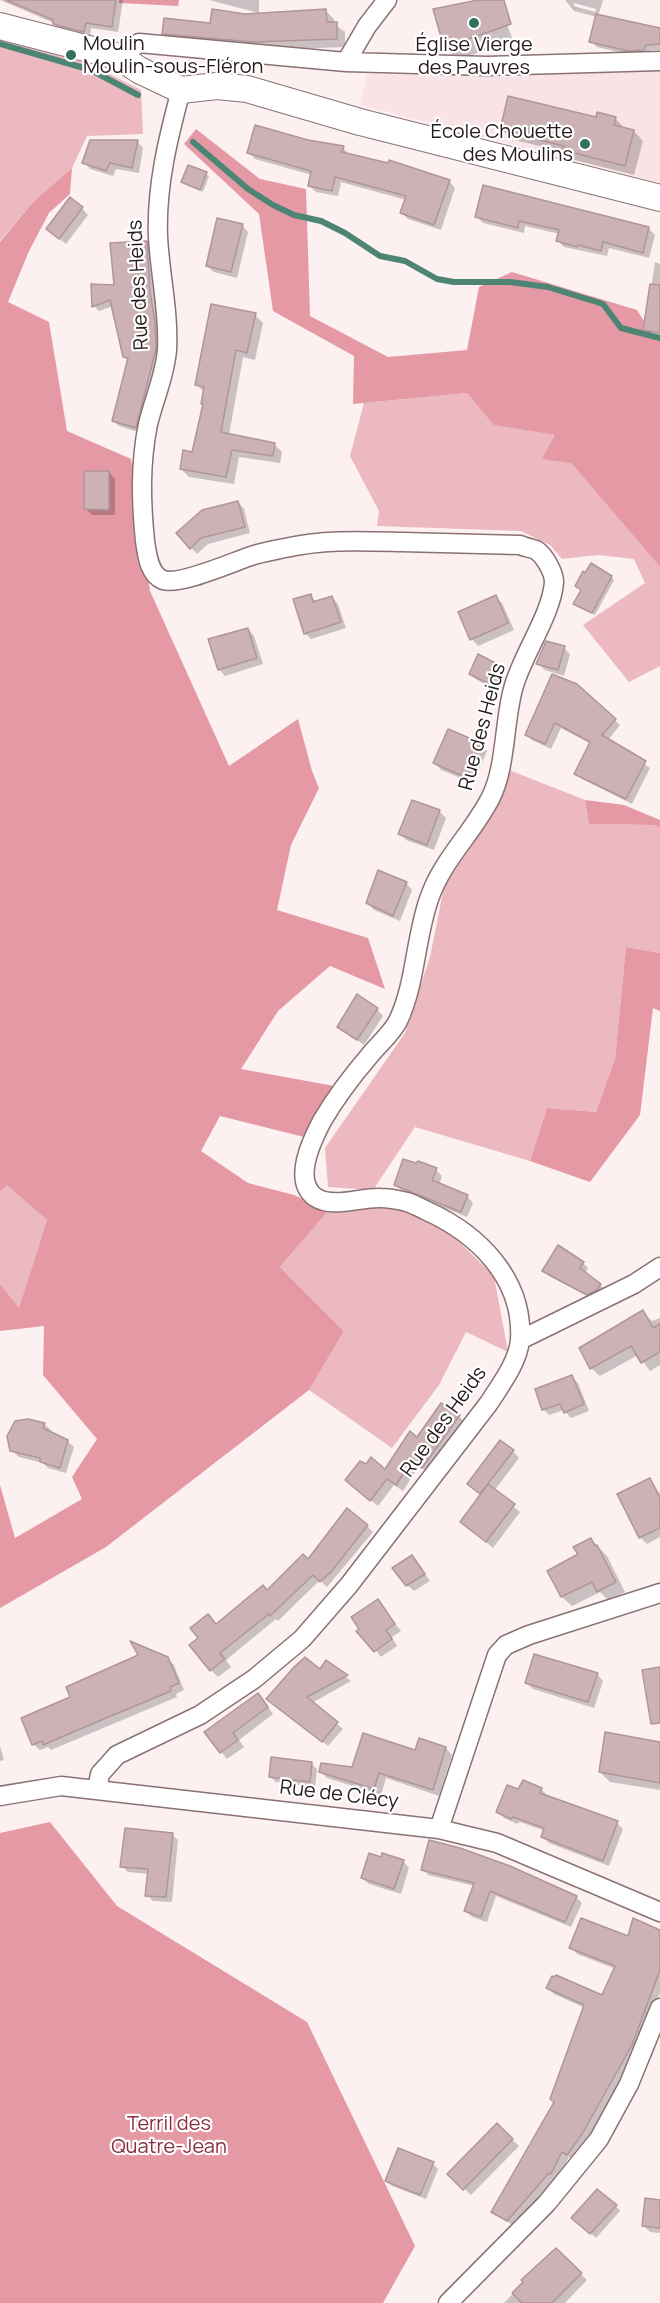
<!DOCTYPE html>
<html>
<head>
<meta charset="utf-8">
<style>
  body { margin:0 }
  canvas { display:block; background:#fcf0f1 }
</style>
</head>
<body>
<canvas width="660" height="2303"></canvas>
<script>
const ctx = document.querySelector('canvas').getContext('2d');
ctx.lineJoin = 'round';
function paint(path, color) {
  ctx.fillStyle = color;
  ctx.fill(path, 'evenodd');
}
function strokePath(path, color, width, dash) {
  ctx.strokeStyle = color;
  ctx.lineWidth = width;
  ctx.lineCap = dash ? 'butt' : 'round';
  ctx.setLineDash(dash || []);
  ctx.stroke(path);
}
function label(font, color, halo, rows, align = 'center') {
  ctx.font = font + ' Manrope,sans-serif';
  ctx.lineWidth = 4.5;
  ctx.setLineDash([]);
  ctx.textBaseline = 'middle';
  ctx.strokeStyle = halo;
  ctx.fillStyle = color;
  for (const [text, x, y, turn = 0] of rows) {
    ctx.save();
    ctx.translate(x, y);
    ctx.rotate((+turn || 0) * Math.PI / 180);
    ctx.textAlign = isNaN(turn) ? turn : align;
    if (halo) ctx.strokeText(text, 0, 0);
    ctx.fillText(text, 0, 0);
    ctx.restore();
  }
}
paint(new Path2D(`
  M 660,68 L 660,183 L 360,105 L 367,74 L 506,77 Z`), '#fae3e6');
paint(new Path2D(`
  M 0,40 L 90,64 L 141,90 L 143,134 L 87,136 L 72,168 L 33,202 L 0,241 Z
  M 467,393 L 495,425 L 555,435 L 570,462 L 660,567 L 660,666 L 629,682 L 583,625 L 645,583 L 634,559 L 598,555 L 562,559 L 550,545 L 521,531 L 377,526 L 379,511 L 350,456 L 364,403 Z
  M 509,770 L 585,800 L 589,824 L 654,825 L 660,828 L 660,953 L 626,947 L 615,1059 L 596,1112 L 547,1108 L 530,1161 L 415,1127 L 373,1190 L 328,1187 L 325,1148 L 405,1033 L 430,957 L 444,887 L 494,810 Z
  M 7,1184 L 47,1220 L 19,1309 L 0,1284 L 0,1191 Z
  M 372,1203 L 438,1219 L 443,1226 L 494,1276 L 508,1352 L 466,1332 L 439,1385 L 392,1448 L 309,1390 L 344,1331 L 280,1267 L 328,1211 Z`), '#ebb9bf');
paint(new Path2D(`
  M 119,0 L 179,0 L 178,6 L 119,3 Z
  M 196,129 L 260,179 L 306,189 L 310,316 L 388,357 L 467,350 L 479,287 L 512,272 L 637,310 L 656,341 L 660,341 L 660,567 L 571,463 L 542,459 L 555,435 L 494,425 L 467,393 L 353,404 L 354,356 L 273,311 L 259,214 L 184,144 Z
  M 72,168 L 70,194 L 49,213 L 29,251 L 8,302 L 49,322 L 67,431 L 131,459 L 150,591 L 229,766 L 298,719 L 312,771 L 319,788 L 291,845 L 277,910 L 368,938 L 385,989 L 330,966 L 278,1011 L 241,1069 L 334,1086 L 308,1138 L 220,1116 L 201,1151 L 248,1183 L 294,1195 L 328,1211 L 280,1267 L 344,1331 L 309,1390 L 106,1547 L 0,1608 L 0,1485 L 15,1538 L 82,1499 L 72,1477 L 97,1439 L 43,1375 L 44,1326 L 0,1331 L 0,1284 L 19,1308 L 47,1220 L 7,1185 L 0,1191 L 0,242 L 33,202 Z
  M 585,800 L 624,805 L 660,820 L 660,828 L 654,825 L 589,824 Z
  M 626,947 L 660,953 L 660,1011 L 653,1008 L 640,1115 L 590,1182 L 530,1161 L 547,1108 L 596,1112 L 615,1059 Z
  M 50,1822 L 117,1906 L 307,2022 L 415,2246 L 383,2303 L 0,2303 L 0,1833 Z`), '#e599a4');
paint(new Path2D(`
  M 0,0 L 123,0 L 118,32 L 91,28 L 90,37 L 60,30 L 54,23 Z
  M 209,0 L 259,0 L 259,13 Z
  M 486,0 L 489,0 L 502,12 L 513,40 L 458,60 L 445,47 Z
  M 565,0 L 603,0 L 598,16 L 660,30 L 660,50 L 651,50 L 650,55 L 635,56 L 597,47 L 591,41 L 597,17 L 574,11 ZM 574,3 L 596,9 L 595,12 L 574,6 Z
  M 326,11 L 334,19 L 334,24 L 345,32 L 345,47 L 262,50 L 172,41 L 164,33 L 280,32 Z
  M 615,118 L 625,129 L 634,131 L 643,141 L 634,175 L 575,160 L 568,153 L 511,139 L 501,129 Z
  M 137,141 L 143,148 L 139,173 L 116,169 L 113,176 L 90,169 L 84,162 Z
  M 307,141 L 343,148 L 349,154 L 449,181 L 455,188 L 441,230 L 408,219 L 402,213 L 406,200 L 341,182 L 338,196 L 316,192 L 310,186 L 312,175 L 255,159 L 249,153 Z
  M 206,174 L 209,176 L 203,192 L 183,182 Z
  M 82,208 L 88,215 L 66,244 L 48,229 Z
  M 477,217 L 649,229 L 655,235 L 649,258 L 609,248 L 607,256 L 564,247 L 558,241 L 560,234 L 525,226 L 524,233 L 483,223 Z
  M 242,225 L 248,232 L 237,278 L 214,272 L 207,266 Z
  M 146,242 L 152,248 L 155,299 L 160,318 L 161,356 L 141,433 L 119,426 L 113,421 L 128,361 L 124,356 L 113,306 L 99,311 L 94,306 L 116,286 Z
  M 655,262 L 660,264 L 660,341 L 656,341 L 645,330 Z
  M 255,315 L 263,323 L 255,360 L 243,357 L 229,435 L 274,444 L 282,452 L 280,463 L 239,457 L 234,484 L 189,477 L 181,469 L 193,453 L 204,405 L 204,392 L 196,384 Z
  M 109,472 L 115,479 L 115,515 L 92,515 L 86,509 Z
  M 238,502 L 244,509 L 250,533 L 208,544 L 197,554 L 178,534 Z
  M 611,577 L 614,580 L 595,615 L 578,606 Z
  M 310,596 L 317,602 L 332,597 L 338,604 L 346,628 L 311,639 L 305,633 Z
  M 495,597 L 502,603 L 514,630 L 478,646 L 472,639 L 460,613 Z
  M 248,629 L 254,636 L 263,664 L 225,676 L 219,669 Z
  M 564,648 L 570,654 L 564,676 L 545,670 L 538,664 Z
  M 498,666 L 505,672 L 496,690 L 477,680 L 470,674 Z
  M 576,686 L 620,725 L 608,740 L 650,768 L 632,804 L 582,779 L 576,773 L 591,744 L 561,728 L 551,749 L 532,740 L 527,735 Z
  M 449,731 L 480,744 L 487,751 L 473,783 L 441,770 L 435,763 Z
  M 413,802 L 440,812 L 446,818 L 434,850 L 406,840 L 400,834 Z
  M 406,883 L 412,890 L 400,921 L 374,910 L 367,903 Z
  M 377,1009 L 383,1016 L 364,1045 L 339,1027 Z
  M 436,1170 L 442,1176 L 439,1185 L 467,1196 L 473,1203 L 467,1217 L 402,1191 L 395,1184 Z
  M 583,1263 L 588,1268 L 585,1274 L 606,1290 L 593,1299 L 549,1276 L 544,1271 Z
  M 643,1312 L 652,1321 L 660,1318 L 660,1365 L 650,1371 L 638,1355 L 600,1376 L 591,1368 L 581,1349 Z
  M 572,1377 L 578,1383 L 589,1411 L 571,1418 L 564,1410 L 549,1415 L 543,1409 Z
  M 459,1416 L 465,1423 L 429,1473 L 419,1466 L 403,1491 L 394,1485 L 378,1506 L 353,1486 L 385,1472 L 417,1439 Z
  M 44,1424 L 51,1430 L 50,1433 L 67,1441 L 74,1447 L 66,1473 L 48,1468 L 43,1463 L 19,1457 L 12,1450 Z
  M 513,1451 L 519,1458 L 494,1491 L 520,1512 L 493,1548 L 462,1522 L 482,1495 L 475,1490 Z
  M 650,1479 L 660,1494 L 660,1537 L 647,1544 L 640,1537 Z
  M 367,1526 L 373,1532 L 327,1587 L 320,1580 L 278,1621 L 276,1619 L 226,1660 L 231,1667 L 218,1677 L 211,1670 L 192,1645 L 308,1561 Z
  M 591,1539 L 607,1556 L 625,1592 L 608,1600 L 600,1592 L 572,1606 L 562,1597 L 549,1571 L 580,1555 Z
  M 412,1557 L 430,1581 L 414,1591 L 407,1585 Z
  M 378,1601 L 401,1631 L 392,1637 L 397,1646 L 381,1657 L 361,1629 Z
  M 167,1658 L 174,1665 L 184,1690 L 176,1694 L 177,1697 L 51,1750 L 48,1747 L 40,1750 L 33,1744 Z
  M 327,1662 L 351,1681 L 312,1703 L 343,1729 L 328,1746 L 274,1704 L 320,1671 Z
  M 597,1674 L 603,1681 L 594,1708 L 533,1689 L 526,1683 Z
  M 264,1701 L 273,1714 L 239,1740 L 244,1747 L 227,1759 L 206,1733 Z
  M 420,1740 L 446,1748 L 452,1755 L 439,1796 L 386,1778 L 381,1795 L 327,1778 L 321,1772 L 353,1769 L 416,1752 Z
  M 660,1743 L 660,1790 L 610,1782 L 600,1772 Z
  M 0,1746 L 4,1760 L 0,1761 Z
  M 312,1764 L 317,1769 L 315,1787 L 276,1782 L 270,1777 Z
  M 541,1789 L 547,1795 L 547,1797 L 617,1823 L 623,1829 L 609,1866 L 549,1843 L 543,1837 L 545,1831 L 520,1822 L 517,1824 L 504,1818 L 498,1812 L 519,1791 Z
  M 172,1835 L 178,1840 L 172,1902 L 153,1901 L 147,1895 L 149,1874 L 128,1872 L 122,1866 Z
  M 403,1861 L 409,1868 L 401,1894 L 369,1884 L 362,1878 Z
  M 423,1869 L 576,1897 L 582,1903 L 571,1927 L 496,1896 L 487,1922 L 472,1917 L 466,1911 L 475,1886 L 428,1875 Z
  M 660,1931 L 660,1993 L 637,2051 L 588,2140 L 574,2161 L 569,2157 L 557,2179 L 514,2226 L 493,2212 L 556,2102 L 585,2008 L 554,1994 L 548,1988 L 603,1997 L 616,1969 L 577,1954 L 571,1947 Z
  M 497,2125 L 519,2146 L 471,2195 L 449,2174 Z
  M 433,2164 L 438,2169 L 426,2199 L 392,2186 L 386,2181 Z
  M 660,2202 L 660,2233 L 650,2232 L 643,2225 Z
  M 616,2206 L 620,2211 L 596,2238 L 578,2222 Z
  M 556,2250 L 587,2280 L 565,2303 L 504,2303 Z`), '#0003');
strokePath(new Path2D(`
  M 0,44 L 91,70 L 138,95
  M 193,142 L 248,189 L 273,205 L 294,215 L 321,221 L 345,233 L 380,256 L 405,261 L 437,279 L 454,282 L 510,282 L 548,287 L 603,304 L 621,328 L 660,338`), '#4c8574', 6);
const building = new Path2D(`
  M 6,0 L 116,0 L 112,27 L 86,23 L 84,32 L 53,24 L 53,20 Z
  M 478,0 L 504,0 L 511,24 L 444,48 L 433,9 Z
  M 212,9 L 245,14 L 326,9 L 327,22 L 337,22 L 337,39 L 253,42 L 162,34 L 164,18 L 210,23 Z
  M 596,14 L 660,28 L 660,44 L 646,45 L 644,50 L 628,51 L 589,42 Z
  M 508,96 L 596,117 L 597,112 L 616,117 L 614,125 L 634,130 L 625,166 L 563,150 L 564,146 L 500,130 Z
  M 255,125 L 308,140 L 344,146 L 342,152 L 388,163 L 389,160 L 450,180 L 434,225 L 400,213 L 406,196 L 335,177 L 332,191 L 308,186 L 311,171 L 247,153 Z
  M 90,140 L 138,140 L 132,168 L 110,163 L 106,171 L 82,163 Z
  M 188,165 L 207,172 L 200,190 L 181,182 Z
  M 483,185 L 649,227 L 643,253 L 603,242 L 601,251 L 578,245 L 577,247 L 556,241 L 559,230 L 519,221 L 518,228 L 475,217 Z
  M 70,197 L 83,207 L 59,239 L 46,229 Z
  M 217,218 L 243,224 L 231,272 L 206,266 Z
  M 147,241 L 150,292 L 155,322 L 156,349 L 136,428 L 112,421 L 128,358 L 123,357 L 110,300 L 92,307 L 91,284 L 114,285 L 110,243 Z
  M 650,284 L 660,285 L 660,333 L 643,330 Z
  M 211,304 L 256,313 L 247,353 L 236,350 L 221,432 L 275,443 L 273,456 L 232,450 L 226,477 L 180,469 L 183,450 L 192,452 L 203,404 L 201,404 L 204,387 L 195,385 Z
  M 84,471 L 109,471 L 109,510 L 84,509 Z
  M 238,501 L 245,527 L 201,538 L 190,549 L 176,533 L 202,510 Z
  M 591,563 L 612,576 L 592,613 L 573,604 L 581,590 L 575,586 L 583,571 L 585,573 Z
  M 311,594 L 313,602 L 332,596 L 341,622 L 304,634 L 293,599 Z
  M 496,595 L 508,623 L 470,640 L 458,612 Z
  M 248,628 L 257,658 L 218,670 L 208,639 Z
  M 546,641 L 565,646 L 558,670 L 536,664 Z
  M 478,654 L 499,665 L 489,684 L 469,674 Z
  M 552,674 L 577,684 L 616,719 L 602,735 L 646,761 L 626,799 L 574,774 L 590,742 L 555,723 L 545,744 L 525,735 Z
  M 448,729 L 481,743 L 467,778 L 433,763 Z
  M 412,800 L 440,810 L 427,845 L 398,834 Z
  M 378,870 L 407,882 L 393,916 L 366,903 Z
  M 357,994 L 378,1008 L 357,1040 L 337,1027 Z
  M 403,1159 L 416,1163 L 418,1161 L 437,1168 L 432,1180 L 468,1195 L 461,1212 L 394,1185 Z
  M 558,1245 L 584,1262 L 580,1268 L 601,1284 L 598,1289 L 587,1295 L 542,1271 Z
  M 643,1310 L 653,1328 L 660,1324 L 660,1352 L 641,1363 L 631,1346 L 590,1369 L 579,1348 Z
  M 572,1375 L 584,1404 L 564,1413 L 560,1404 L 542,1410 L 535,1389 Z
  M 441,1403 L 460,1415 L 422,1468 L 412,1461 L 396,1485 L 387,1479 L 370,1501 L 345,1480 L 360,1461 L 366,1464 L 371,1457 L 385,1469 L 410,1431 L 417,1437 Z
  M 28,1419 L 45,1423 L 43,1428 L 68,1440 L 60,1468 L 40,1462 L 40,1458 L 10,1451 L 7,1436 L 15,1421 Z
  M 500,1440 L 514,1450 L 480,1494 L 467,1484 Z
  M 650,1478 L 660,1498 L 660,1528 L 639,1538 L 617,1494 Z
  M 488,1484 L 515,1504 L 486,1542 L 460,1522 Z
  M 347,1508 L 368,1525 L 331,1572 L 320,1582 L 313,1575 L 270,1616 L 269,1614 L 220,1653 L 225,1659 L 210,1671 L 189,1645 L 198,1638 L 190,1628 L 208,1614 L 216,1624 L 263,1585 L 267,1590 L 303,1554 L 308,1559 Z
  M 591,1538 L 595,1546 L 597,1545 L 616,1582 L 597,1592 L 592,1582 L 561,1597 L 547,1571 L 578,1554 L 573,1547 Z
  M 412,1555 L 425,1574 L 406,1586 L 392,1568 Z
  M 378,1599 L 395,1624 L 386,1630 L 392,1639 L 374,1652 L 356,1631 L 359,1629 L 351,1617 Z
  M 130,1641 L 168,1657 L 179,1683 L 170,1687 L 171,1691 L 106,1718 L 43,1745 L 42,1741 L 32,1745 L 21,1718 L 70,1697 L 66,1687 L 138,1655 Z
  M 534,1654 L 598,1673 L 588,1702 L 525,1683 Z
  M 305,1657 L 320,1669 L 326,1660 L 348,1675 L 307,1697 L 338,1722 L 322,1742 L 266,1699 L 294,1667 Z
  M 660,1667 L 660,1723 L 651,1724 L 642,1670 Z
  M 258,1693 L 268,1707 L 233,1733 L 238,1740 L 220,1753 L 204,1732 Z
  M 605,1732 L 660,1742 L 660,1783 L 599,1772 Z
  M 363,1733 L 415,1750 L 419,1738 L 446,1747 L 433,1790 L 379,1773 L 374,1789 L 319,1772 L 321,1763 L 352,1767 Z
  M 271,1757 L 312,1762 L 310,1782 L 269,1777 Z
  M 523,1780 L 542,1788 L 540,1793 L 618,1821 L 603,1861 L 541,1837 L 544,1828 L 513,1817 L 511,1819 L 496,1812 L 507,1785 L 518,1789 Z
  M 125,1828 L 173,1833 L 166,1897 L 145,1896 L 148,1869 L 120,1867 Z
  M 429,1840 L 460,1848 L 510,1866 L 577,1896 L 565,1922 L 490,1891 L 481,1917 L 464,1911 L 474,1883 L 421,1870 Z
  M 369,1853 L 381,1857 L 382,1853 L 404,1860 L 394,1889 L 361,1878 Z
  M 581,1918 L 628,1936 L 633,1918 L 660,1930 L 660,1970 L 632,2045 L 582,2134 L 567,2155 L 562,2152 L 551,2174 L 549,2173 L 507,2221 L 491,2212 L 554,2102 L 550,2099 L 584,2005 L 546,1988 L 552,1976 L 554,1977 L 556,1975 L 602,1995 L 615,1966 L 569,1948 Z
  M 497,2123 L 513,2139 L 463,2190 L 447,2174 Z
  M 398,2148 L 434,2162 L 420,2195 L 385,2181 Z
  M 597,2189 L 617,2205 L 590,2234 L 571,2218 Z
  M 645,2198 L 660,2200 L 660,2228 L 642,2226 Z
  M 556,2248 L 582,2273 L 552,2303 L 522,2303 L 512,2293 L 523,2282 L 521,2280 Z`);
paint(building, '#cdb2b5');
strokePath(building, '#b09599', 1.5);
const street = new Path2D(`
  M 120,57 L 139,43 L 346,62 L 487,66 L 660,61
  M 346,62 L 367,26 L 387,0
  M 520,1340 L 634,1284 L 660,1267
  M 97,1790 L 100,1774 L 117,1755 L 200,1715 L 254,1679 L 302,1639 L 349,1585 L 489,1403 C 501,1384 518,1362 520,1340 C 524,1279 478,1234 427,1211 C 420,1208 414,1204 407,1202 C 399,1200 388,1198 380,1198 C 360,1197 333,1209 315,1197 C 292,1180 312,1140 322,1121 C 336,1097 352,1076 370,1055 C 379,1044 392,1033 398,1021 C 416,983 415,939 429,899 C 442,860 473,833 491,797 C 506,767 504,722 513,689 C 521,657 552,614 554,582 C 554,572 544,555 536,550 C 531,548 524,547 520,545 C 481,544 441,543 402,542 C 363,541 324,539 285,548 C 275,550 264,552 254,555 C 235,561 180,586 163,580 C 149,575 147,554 145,541 C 141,501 140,464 148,424 C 154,399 165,376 167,350 C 169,311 160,275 158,237 C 156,187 168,138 181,90
  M 0,1796 L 61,1786 L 439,1829 L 497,1843 L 660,1912
  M 439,1829 L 497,1655 L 506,1645 L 529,1635 L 660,1593
  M 448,2303 L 547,2203 L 599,2139 L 629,2084 L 660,2008`);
const secondary = new Path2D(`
  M 0,26 L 120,57 L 139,70 L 181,90 L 217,86 L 247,89 L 360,122 L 660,198`);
strokePath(street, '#8a7174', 21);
strokePath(secondary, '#8a7174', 28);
strokePath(street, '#fff', 18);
strokePath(secondary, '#fff', 26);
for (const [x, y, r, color] of [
  [474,23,6,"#317160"],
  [71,55,6,"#317160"],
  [585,144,6,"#317160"]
]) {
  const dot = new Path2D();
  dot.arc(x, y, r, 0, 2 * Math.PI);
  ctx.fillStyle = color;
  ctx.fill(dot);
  strokePath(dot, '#fff', 2);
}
label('20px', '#251b1c', '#fff', [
  ["Moulin",83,44],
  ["Moulin-sous-Fléron",83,67],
  ["Église Vierge",474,45,"center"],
  ["des Pauvres",474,68,"center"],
  ["École Chouette",573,132,"right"],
  ["des Moulins",573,155,"right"]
], 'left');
label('20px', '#251b1c', '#fff', [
  ["Rue des Heids",139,285,-93],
  ["Rue des Heids",483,727,-75],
  ["Rue des Heids",444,1422,-54],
  ["Rue de Clécy",339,1795,7]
]);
label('20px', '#872e42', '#fff', [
  ["Terril des",169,2124],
  ["Quatre-Jean",169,2147]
]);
</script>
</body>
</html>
